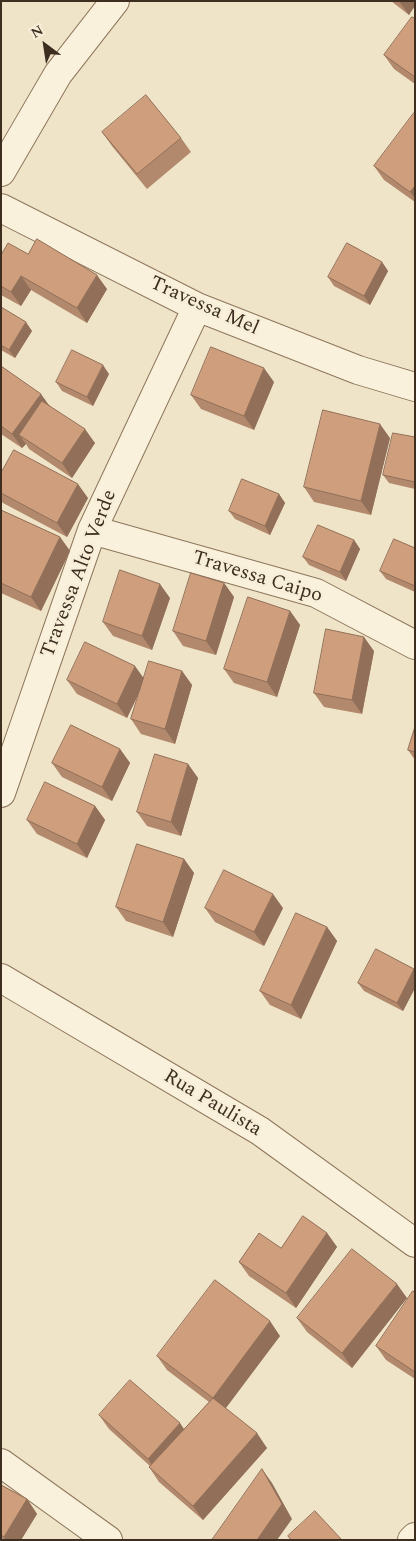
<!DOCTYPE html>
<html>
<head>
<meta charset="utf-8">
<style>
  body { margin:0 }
  #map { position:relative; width:416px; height:1541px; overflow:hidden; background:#f0e4c8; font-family:Spectral,serif }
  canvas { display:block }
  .frame { position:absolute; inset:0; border:2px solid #3d2e20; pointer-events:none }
  .north { position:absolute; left:20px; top:20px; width:50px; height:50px; -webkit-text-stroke:4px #f7eed8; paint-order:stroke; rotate:329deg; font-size:14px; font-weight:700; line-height:20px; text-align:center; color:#3d2e20 }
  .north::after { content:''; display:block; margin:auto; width:18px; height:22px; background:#3d2e20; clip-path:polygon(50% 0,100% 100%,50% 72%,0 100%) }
</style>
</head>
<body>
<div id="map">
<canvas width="416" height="1541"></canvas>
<div class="frame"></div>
<div class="north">N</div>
</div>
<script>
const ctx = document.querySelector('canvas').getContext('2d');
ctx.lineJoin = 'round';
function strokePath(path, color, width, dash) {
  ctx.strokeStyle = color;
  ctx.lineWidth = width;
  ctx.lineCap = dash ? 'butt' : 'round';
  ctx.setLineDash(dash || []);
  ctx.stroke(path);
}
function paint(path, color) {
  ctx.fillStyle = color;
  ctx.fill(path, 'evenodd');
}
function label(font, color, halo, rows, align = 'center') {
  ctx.font = font + ' Spectral,serif';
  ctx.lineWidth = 5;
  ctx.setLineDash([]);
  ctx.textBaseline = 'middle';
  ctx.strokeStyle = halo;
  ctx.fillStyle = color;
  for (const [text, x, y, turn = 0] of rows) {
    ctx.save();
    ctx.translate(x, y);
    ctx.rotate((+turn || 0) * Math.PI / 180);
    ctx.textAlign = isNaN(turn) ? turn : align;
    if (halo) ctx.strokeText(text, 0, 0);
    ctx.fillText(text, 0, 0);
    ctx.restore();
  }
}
const street = new Path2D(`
  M 1,172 L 58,74 L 115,1
  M 1,208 L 197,307 L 358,370 L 415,387
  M 92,530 L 316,593 L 415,645
  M 1,793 L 92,530 L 197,307
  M 1,978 L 260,1131 L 415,1243
  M 1,1463 L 108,1540
  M 412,1540 L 415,1537`);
strokePath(street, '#8d765c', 30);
strokePath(street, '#faf1dc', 28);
paint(new Path2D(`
  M 391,1 L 415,1 L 409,15 Z
  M 415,18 L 415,84 L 394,69 L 384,55 Z
  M 415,114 L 415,202 L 384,180 L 374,166 Z
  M 102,132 L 181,138 L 191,152 L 147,189 L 112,146 Z
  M 1,255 L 107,289 L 87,323 L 31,290 L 21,306 L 1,295 Z
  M 382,262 L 388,271 L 370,305 L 334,286 L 328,277 Z
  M 1,307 L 32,331 L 15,358 L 1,350 Z
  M 1,366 L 95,443 L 72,478 L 29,449 L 26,444 L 22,448 L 1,434 Z
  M 109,374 L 93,406 L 62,391 L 56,382 Z
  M 274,382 L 254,430 L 201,409 L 191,395 Z
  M 415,437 L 415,489 L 389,483 L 383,475 Z
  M 390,438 L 371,515 L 314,502 L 304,487 Z
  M 1,473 L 88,498 L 67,537 L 3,503 L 1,501 Z
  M 279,494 L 285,503 L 270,535 L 235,519 L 229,511 Z
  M 1,510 L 60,537 L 70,551 L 41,611 L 1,593 Z
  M 354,540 L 360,549 L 346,581 L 309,565 L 303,557 Z
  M 415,548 L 415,592 L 386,579 L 380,571 Z
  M 224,583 L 234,597 L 216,655 L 183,646 L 173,631 Z
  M 170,598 L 152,650 L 113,636 L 103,622 Z
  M 290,611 L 300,625 L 277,697 L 234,683 L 224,669 Z
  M 374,651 L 362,714 L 324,707 L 314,693 Z
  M 182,671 L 192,685 L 175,744 L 141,734 L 131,719 L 141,689 L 127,718 L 77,694 L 67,680 L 144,678 Z
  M 415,727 L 415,760 L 408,750 Z
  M 120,749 L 130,763 L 112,801 L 62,777 L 52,763 Z
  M 188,764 L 198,778 L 181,836 L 147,826 L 137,812 Z
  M 95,806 L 105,820 L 87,858 L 37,834 L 27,820 Z
  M 184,859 L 194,873 L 173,937 L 126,921 L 116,907 Z
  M 205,908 L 283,908 L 264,946 L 215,922 Z
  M 327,927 L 337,941 L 301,1019 L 270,1005 L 260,991 Z
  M 414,969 L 415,988 L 403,1011 L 364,991 L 358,983 Z
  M 327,1233 L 337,1247 L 296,1308 L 249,1276 L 239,1262 Z
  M 415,1293 L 415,1379 L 386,1360 L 376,1346 Z
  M 407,1298 L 352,1368 L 307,1332 L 297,1318 Z
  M 280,1336 L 225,1408 L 267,1448 L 203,1520 L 159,1482 L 149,1467 L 150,1466 L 109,1429 L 99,1415 L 184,1429 L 209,1402 L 167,1370 L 157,1356 Z
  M 1,1485 L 27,1499 L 37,1514 L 21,1540 L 1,1540 Z`), '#b2896c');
paint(new Path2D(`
  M 399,1 L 415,1 L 415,6 L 409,15 Z
  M 415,186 L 415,198 L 410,192 Z
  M 382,262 L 388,271 L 370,305 L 364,296 Z
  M 97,275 L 107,289 L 87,323 L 77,308 Z
  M 21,276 L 31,290 L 21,306 L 11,292 Z
  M 26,322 L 32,331 L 15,358 L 9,350 Z
  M 103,365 L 109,374 L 93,406 L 87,397 Z
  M 264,368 L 274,382 L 254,430 L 244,416 Z
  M 41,394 L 51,408 L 19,435 L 26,444 L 22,448 L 12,434 Z
  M 380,424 L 390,438 L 371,515 L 361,501 Z
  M 85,429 L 95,443 L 72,478 L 62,463 Z
  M 78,484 L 88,498 L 67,537 L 57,523 Z
  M 279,494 L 285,503 L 270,535 L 265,526 Z
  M 60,537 L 70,551 L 41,611 L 31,597 Z
  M 354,540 L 360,549 L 346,581 L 340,572 Z
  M 224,583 L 234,597 L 216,655 L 206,641 Z
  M 160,584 L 170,598 L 152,650 L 142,636 Z
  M 290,611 L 300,625 L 277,697 L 267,682 Z
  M 364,637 L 374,651 L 362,714 L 352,700 Z
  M 135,666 L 145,680 L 127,718 L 117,704 Z
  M 182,671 L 192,685 L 175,744 L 165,729 Z
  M 120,749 L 130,763 L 112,801 L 102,787 Z
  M 188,764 L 198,778 L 181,836 L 171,822 Z
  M 95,806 L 105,820 L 87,858 L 77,844 Z
  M 184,859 L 194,873 L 173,937 L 163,922 Z
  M 273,894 L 283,908 L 264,946 L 254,932 Z
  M 327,927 L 337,941 L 301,1019 L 291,1005 Z
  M 414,969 L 415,988 L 403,1011 L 397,1003 Z
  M 327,1233 L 337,1247 L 296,1308 L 286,1293 Z
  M 397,1284 L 407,1298 L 352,1368 L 342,1353 Z
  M 270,1321 L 280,1336 L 223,1412 L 213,1398 Z
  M 180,1423 L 190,1438 L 158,1474 L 148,1459 Z
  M 257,1433 L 267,1448 L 203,1520 L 193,1506 Z
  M 262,1469 L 272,1483 L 292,1519 L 277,1540 L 257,1540 Z
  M 27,1499 L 37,1514 L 21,1540 L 6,1540 L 4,1537 Z`), '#916f58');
const building = new Path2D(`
  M 412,17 L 415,18 L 415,77 L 384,55 Z
  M 146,95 L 181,138 L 137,174 L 102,132 Z
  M 414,113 L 415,114 L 415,186 L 410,192 L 374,166 Z
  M 37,239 L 97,275 L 77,308 L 21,276 L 11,292 L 1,286 L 1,255 L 8,243 L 28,254 Z
  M 347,243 L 382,262 L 364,296 L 328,277 Z
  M 1,307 L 26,322 L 9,350 L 1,345 Z
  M 211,347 L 264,368 L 244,416 L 191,395 Z
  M 72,350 L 103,365 L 87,397 L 56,382 Z
  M 1,366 L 41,394 L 12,434 L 1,426 Z
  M 42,401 L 85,429 L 62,463 L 19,435 Z
  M 323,410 L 380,424 L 361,501 L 304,487 Z
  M 393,433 L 415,437 L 415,482 L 383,475 Z
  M 14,450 L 78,484 L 57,523 L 1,493 L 1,473 Z
  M 242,479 L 279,494 L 265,526 L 229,511 Z
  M 1,510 L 60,537 L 31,597 L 1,583 Z
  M 318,525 L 354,540 L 340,572 L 303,557 Z
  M 394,539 L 415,548 L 415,586 L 380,571 Z
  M 120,570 L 160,584 L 142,636 L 103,622 Z
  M 191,573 L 224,583 L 206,641 L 173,631 Z
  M 248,597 L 290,611 L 267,682 L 224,669 Z
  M 326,629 L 364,637 L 352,700 L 314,693 Z
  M 85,642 L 135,666 L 117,704 L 67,680 Z
  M 149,661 L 182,671 L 165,729 L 131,719 Z
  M 71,725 L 120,749 L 102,787 L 52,763 Z
  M 415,727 L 415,752 L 408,750 Z
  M 155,754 L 188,764 L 171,822 L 137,812 Z
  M 45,782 L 95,806 L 77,844 L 27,820 Z
  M 137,844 L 184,859 L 163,922 L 116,907 Z
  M 224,870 L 273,894 L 254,932 L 205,908 Z
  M 296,913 L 327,927 L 291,1005 L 260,991 Z
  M 376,949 L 414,969 L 397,1003 L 358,983 Z
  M 303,1216 L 327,1233 L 286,1293 L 239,1262 L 259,1233 L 281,1248 Z
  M 352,1249 L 397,1284 L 342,1353 L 297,1318 Z
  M 215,1280 L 270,1321 L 213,1398 L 257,1433 L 193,1506 L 149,1467 L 213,1398 L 157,1356 Z
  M 413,1291 L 415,1293 L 415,1372 L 376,1346 Z
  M 130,1380 L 180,1423 L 148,1459 L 99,1415 Z
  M 262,1469 L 282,1504 L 257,1540 L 212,1540 Z
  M 1,1485 L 27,1499 L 4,1537 L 1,1535 Z
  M 315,1511 L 342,1540 L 291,1540 L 288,1536 Z`);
paint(building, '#cf9f7d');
strokePath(building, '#916f58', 1);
label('20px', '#3d2e20', '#f7eed8', [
  ["Travessa Mel",204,307,24],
  ["Travessa Alto Verde",80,574,-69],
  ["Travessa Caipo",257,578,17],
  ["Rua Paulista",212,1104,31]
]);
</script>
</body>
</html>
